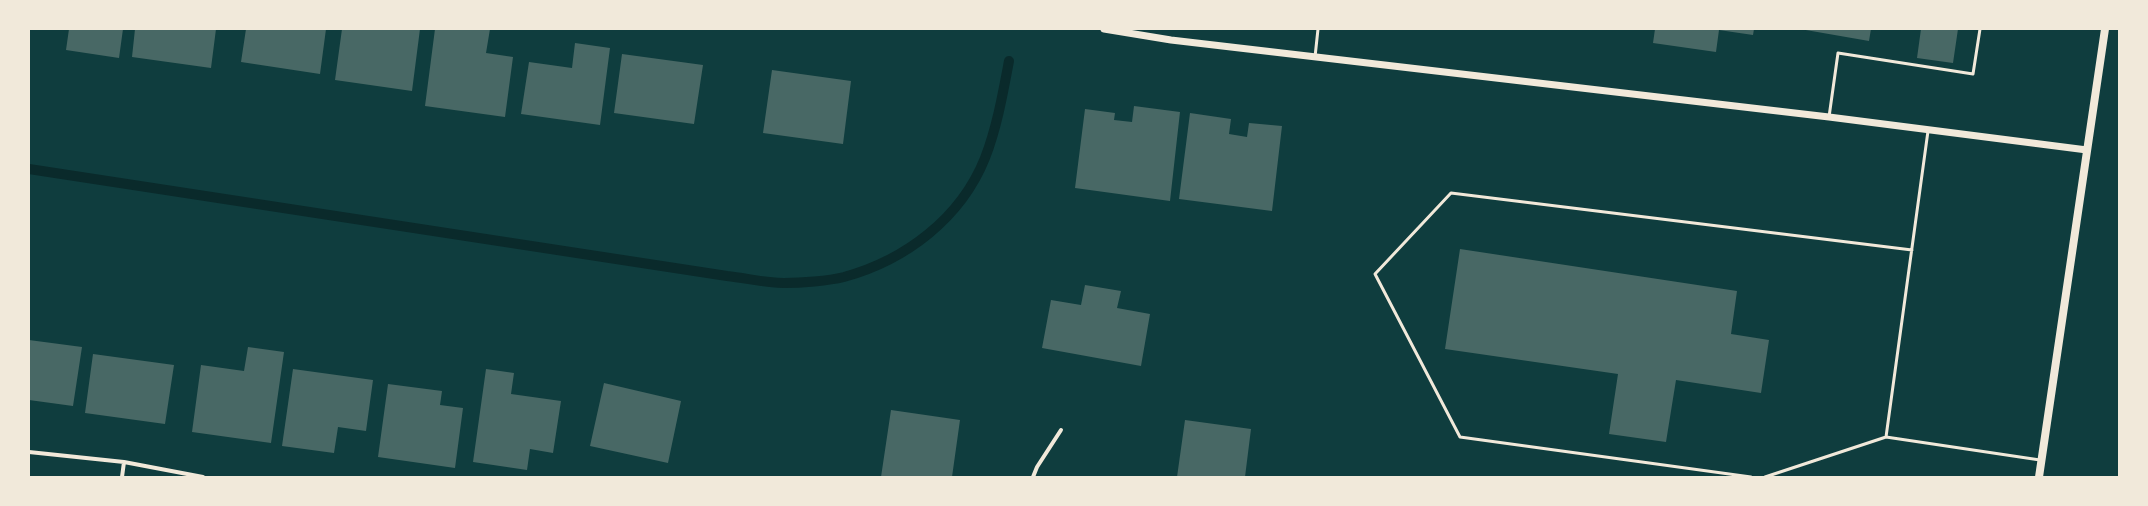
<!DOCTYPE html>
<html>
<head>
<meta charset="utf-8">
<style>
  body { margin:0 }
  #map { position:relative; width:2148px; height:506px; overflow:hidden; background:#0f3d3e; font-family:Spectral,serif }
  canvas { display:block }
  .frame { position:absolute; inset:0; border:30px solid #f1e9da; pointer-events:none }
</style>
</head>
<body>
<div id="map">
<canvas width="2148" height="506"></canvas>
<div class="frame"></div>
</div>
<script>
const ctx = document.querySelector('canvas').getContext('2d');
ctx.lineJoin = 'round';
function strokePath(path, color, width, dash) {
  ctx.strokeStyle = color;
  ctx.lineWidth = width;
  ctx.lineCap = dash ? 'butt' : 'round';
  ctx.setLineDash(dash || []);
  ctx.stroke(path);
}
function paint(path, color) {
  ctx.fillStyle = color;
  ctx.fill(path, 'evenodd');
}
strokePath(new Path2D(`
  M 29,169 L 727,276 C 746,278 766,283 784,283 C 801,283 828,281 844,277 C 906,260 961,218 985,158 C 997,127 1003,93 1009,61`), '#0a2a2b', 10);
paint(new Path2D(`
  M 69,29 L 123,29 L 119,58 L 66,50 Z
  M 135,29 L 216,29 L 211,68 L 132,57 Z
  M 246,29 L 326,29 L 320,74 L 241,62 Z
  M 342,29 L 420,29 L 412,91 L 335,80 Z
  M 435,29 L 490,29 L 486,53 L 513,57 L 505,117 L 425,106 Z
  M 1655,29 L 1754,29 L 1753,35 L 1719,30 L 1716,52 L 1653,43 Z
  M 1800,29 L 1871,29 L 1869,41 Z
  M 1921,29 L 1958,29 L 1953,63 L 1917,58 Z
  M 575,43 L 610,48 L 600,125 L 521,114 L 529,62 L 572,68 Z
  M 622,54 L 703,65 L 694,124 L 614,113 Z
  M 772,70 L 851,81 L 843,144 L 763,133 Z
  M 1134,106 L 1180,112 L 1170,201 L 1075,188 L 1085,109 L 1115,113 L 1114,120 L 1132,122 Z
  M 1190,113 L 1231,119 L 1229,134 L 1247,137 L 1249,123 L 1282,126 L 1272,211 L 1179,199 Z
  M 1460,249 L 1737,291 L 1731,334 L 1769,340 L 1761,393 L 1676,380 L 1666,442 L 1609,434 L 1618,374 L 1445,349 Z
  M 1085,285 L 1121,291 L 1117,308 L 1150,314 L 1141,366 L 1042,348 L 1051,300 L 1081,305 Z
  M 29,340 L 82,347 L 73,406 L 29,400 Z
  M 248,347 L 284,352 L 271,443 L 192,432 L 201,365 L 244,371 Z
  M 93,354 L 174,365 L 165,424 L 85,413 Z
  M 293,369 L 373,380 L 366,431 L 338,427 L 334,453 L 282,446 Z
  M 486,369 L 514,373 L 511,394 L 561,401 L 553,453 L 530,449 L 527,470 L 473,462 Z
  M 604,383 L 681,401 L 668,463 L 590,446 Z
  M 388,384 L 442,391 L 440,405 L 463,408 L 455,468 L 378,457 Z
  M 891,410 L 960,420 L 952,477 L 881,477 Z
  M 1185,420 L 1251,429 L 1245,477 L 1177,477 Z`), '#486865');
strokePath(new Path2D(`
  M 1315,57 L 1318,29
  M 1829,117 L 1838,53 L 1973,74 L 1980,29
  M 1928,131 L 1886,437 L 2040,460
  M 1751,477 L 1460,437 L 1375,274 L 1451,193 L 1912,250
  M 1765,477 L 1886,437`), '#f1e9da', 3);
strokePath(new Path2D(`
  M 29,452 L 124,462 L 203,477
  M 122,477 L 124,462
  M 1033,477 L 1037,467 L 1061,430`), '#f1e9da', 4);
strokePath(new Path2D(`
  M 1104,29 L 1171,40 L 1829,117 L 2087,150`), '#f1e9da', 7);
strokePath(new Path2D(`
  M 2039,477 L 2105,29`), '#f1e9da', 8);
</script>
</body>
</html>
